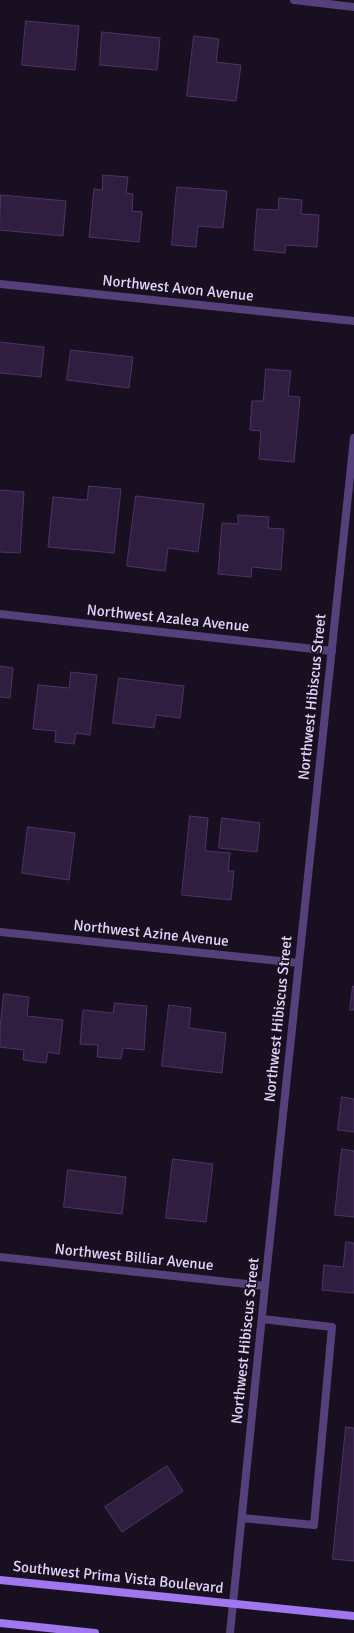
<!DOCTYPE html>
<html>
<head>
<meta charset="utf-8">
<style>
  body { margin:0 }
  canvas { display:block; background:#181021 }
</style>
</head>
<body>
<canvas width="354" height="1633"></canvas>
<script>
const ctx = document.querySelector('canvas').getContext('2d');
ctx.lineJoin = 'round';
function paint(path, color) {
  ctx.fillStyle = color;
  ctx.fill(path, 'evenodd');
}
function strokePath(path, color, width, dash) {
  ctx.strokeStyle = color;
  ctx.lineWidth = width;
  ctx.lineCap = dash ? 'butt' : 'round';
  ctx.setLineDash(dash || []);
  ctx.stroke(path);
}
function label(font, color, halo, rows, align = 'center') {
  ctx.font = font + ' Signika,sans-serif';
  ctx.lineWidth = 3;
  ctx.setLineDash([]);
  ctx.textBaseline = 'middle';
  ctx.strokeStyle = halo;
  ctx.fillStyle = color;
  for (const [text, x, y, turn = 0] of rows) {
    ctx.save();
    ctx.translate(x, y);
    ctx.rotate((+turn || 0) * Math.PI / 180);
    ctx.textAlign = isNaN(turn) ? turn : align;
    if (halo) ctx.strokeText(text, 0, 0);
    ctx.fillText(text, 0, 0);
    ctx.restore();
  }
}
const building = new Path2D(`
  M 26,21 L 79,26 L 75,70 L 22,65 Z
  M 102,32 L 160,38 L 157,70 L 100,65 Z
  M 194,36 L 219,39 L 216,62 L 241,65 L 236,101 L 187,96 Z
  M 103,175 L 128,177 L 126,193 L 133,194 L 132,211 L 142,212 L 139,242 L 89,237 L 94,189 L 102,190 Z
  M 177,187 L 227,191 L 223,228 L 198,226 L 196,247 L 172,245 Z
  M 1,195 L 66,201 L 63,236 L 0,230 Z
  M 279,198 L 302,200 L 301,214 L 319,215 L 317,247 L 286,245 L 285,253 L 254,250 L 257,209 L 278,210 Z
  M 0,342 L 44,347 L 41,377 L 0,373 Z
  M 71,350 L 133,357 L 129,388 L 67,380 Z
  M 266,369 L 291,371 L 288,396 L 300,397 L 294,462 L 259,459 L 261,431 L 250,430 L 252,401 L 263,401 Z
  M 89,486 L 121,489 L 114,553 L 48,547 L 53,497 L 87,500 Z
  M 0,490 L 24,492 L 20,553 L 0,552 Z
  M 136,496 L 204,504 L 198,552 L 168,548 L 165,571 L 127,566 Z
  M 238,515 L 269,517 L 268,528 L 284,529 L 281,570 L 252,567 L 251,577 L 218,574 L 222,523 L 238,524 Z
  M 0,666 L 13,668 L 10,698 L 0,697 Z
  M 71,672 L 97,675 L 90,735 L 76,733 L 74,744 L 55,742 L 56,731 L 33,729 L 38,685 L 69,688 Z
  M 119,678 L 184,686 L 180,718 L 156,715 L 154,728 L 113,723 Z
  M 190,816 L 208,818 L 205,851 L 230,853 L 228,871 L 234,871 L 231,900 L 182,895 Z
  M 222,818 L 260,823 L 257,852 L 219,848 Z
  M 28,827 L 75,833 L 69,880 L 22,873 Z
  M 353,986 L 354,987 L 354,1010 L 350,1010 Z
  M 4,994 L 29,997 L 27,1016 L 63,1020 L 59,1054 L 48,1052 L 46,1063 L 23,1060 L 24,1050 L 0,1047 L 0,1029 Z
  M 115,1003 L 147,1006 L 144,1050 L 123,1048 L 121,1059 L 97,1057 L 98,1045 L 80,1044 L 83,1010 L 113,1013 Z
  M 169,1005 L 191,1008 L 189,1028 L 226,1033 L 222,1073 L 162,1066 Z
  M 342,1097 L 354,1099 L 354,1132 L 338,1130 Z
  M 342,1149 L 354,1151 L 354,1217 L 335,1215 Z
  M 173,1159 L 213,1164 L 206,1222 L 166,1218 Z
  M 68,1170 L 126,1177 L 122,1214 L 64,1207 Z
  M 346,1242 L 354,1243 L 354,1293 L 322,1290 L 324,1265 L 343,1267 Z
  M 346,1427 L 354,1428 L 354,1561 L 333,1559 Z
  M 167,1466 L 183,1491 L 122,1532 L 105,1507 Z`);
paint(building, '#301e40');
strokePath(building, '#4f3369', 1);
strokePath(new Path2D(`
  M 242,1518 L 314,1525 L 332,1327 L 262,1319`), '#55407b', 8);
strokePath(new Path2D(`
  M 294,0 L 354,7
  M 0,284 L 354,321
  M 0,614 L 332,651
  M 0,932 L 299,963
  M 0,1257 L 265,1286
  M 230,1633 L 265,1286 L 354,438`), '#55407b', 8);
strokePath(new Path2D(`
  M 0,1580 L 354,1616
  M 0,1623 L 95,1633`), '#a077ef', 8);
label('15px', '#e5d5fa', '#181021', [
  ["Northwest Avon Avenue",178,289,6],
  ["Northwest Azalea Avenue",168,619,6],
  ["Northwest Hibiscus Street",313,697,-84],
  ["Northwest Azine Avenue",151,934,6],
  ["Northwest Hibiscus Street",279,1019,-84],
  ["Northwest Billiar Avenue",134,1258,6],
  ["Northwest Hibiscus Street",246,1341,-84],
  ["Southwest Prima Vista Boulevard",118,1578,6]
]);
</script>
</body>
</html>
